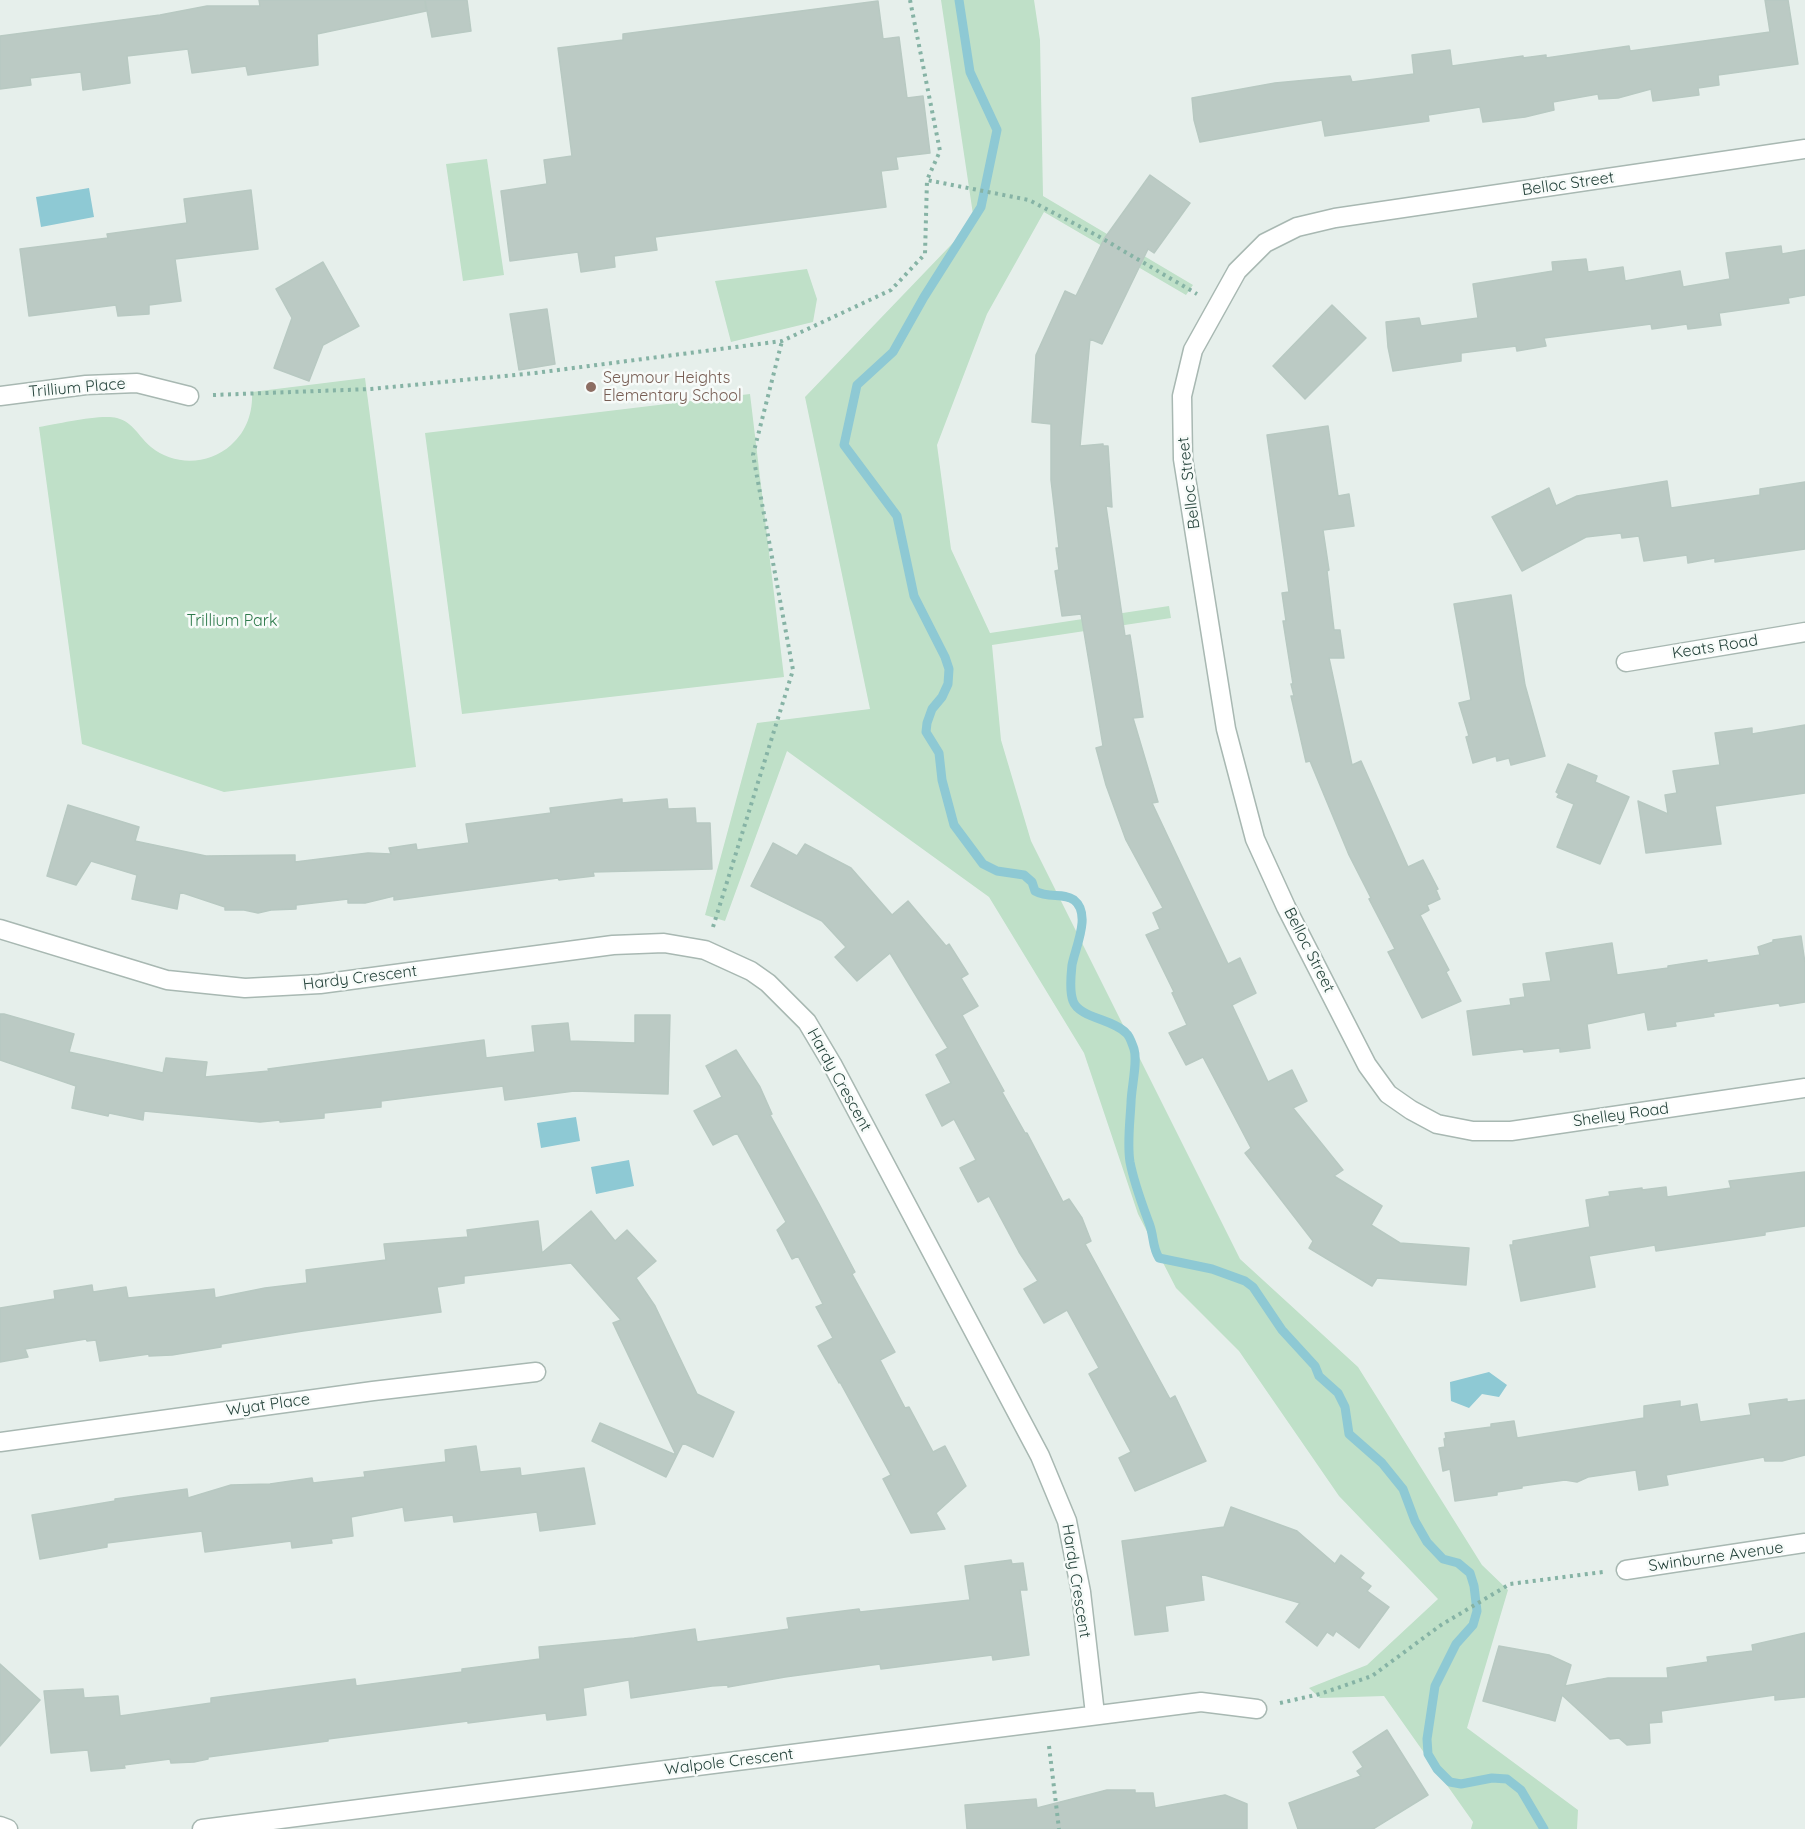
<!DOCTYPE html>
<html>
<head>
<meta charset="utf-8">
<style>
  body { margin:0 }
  canvas { display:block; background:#e6efeb }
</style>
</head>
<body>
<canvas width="1805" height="1829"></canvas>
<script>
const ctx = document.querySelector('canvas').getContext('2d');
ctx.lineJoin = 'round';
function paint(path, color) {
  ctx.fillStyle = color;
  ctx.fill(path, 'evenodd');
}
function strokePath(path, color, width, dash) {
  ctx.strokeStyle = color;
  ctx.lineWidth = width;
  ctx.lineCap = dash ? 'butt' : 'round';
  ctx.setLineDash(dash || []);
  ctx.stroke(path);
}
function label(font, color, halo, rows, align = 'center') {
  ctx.font = font + ' Quicksand,sans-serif';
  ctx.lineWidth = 5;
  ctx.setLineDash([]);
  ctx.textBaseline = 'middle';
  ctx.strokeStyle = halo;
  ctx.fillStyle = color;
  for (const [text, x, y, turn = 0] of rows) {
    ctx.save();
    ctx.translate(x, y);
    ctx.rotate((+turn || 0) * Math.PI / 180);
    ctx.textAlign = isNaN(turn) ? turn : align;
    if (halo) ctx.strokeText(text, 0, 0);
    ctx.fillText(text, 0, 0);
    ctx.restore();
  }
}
paint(new Path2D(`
  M 941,0 L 1034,0 L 1040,40 L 1043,196 L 1193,285 L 1186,295 L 1044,212 L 987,314 L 937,445 L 951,549 L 990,633 L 1169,606 L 1171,618 L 992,645 L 1001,740 L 1031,841 L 1240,1259 L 1358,1367 L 1482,1565 L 1508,1590 L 1467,1728 L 1578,1810 L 1577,1829 L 1471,1829 L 1473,1822 L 1384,1696 L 1320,1698 L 1309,1688 L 1367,1665 L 1438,1599 L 1339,1496 L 1239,1351 L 1176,1288 L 1138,1214 L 1084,1053 L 989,897 L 787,751 L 725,921 L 705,915 L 757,723 L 870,709 L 805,397 L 974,221 Z
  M 487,159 L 504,275 L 463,281 L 446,164 Z
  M 807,269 L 817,299 L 813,322 L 731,342 L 715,281 Z
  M 365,378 L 416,767 L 224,792 L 82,744 L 39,427 C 59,424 99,414 117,418 C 133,422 139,437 151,447 C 174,466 209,465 231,445 C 247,431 253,412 252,392 Z
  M 750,394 L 784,677 L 462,714 L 425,433 Z`), '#bfe0c8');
paint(new Path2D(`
  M 89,188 L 94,217 L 41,227 L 36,197 Z
  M 576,1117 L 580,1141 L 541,1148 L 537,1123 Z
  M 629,1160 L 634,1186 L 596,1194 L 591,1167 Z
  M 1489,1372 L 1507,1385 L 1499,1397 L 1482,1394 L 1469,1408 L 1451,1401 L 1450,1382 Z`), '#8ec9d4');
strokePath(new Path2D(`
  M 959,0 L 970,72 L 997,130 L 981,207 L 924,297 L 893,352 L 857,385 L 844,445 L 897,516 L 914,596 L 945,657 L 949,669 L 948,684 L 942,697 L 932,709 L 927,723 L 926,732 L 939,753 L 942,780 L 954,825 L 983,864 L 997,871 L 1024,875 L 1032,882 L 1035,891 C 1049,899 1063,892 1074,900 C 1092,914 1075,948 1072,965 C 1071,975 1069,990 1073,1001 C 1079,1018 1113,1019 1126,1033 C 1130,1036 1132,1044 1134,1049 C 1138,1062 1131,1089 1131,1103 C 1130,1122 1127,1144 1130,1162 C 1134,1183 1142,1204 1149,1223 C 1154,1235 1152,1247 1159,1258 L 1212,1269 L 1245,1281 L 1253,1287 L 1282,1330 L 1315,1366 L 1319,1376 L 1338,1393 L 1345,1407 L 1349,1434 L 1382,1463 L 1403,1489 L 1415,1521 L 1427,1542 L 1443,1559 L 1458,1563 L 1470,1573 L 1474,1586 L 1477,1611 L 1473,1625 L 1456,1644 L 1435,1686 L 1427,1739 L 1428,1754 L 1437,1769 L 1450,1782 L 1461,1784 L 1492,1778 L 1507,1779 L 1521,1790 L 1544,1829`), '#8ec9d4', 9);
const building = new Path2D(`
  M 259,0 L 425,0 L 426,11 L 317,34 L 318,65 L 248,75 L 246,66 L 192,73 L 188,49 L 127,56 L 130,83 L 83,90 L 81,72 L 30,78 L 31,85 L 0,89 L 0,36 L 160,15 L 207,6 L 260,6 Z
  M 425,0 L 467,0 L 471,31 L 432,37 Z
  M 1765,0 L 1788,0 L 1798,64 L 1718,75 L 1719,85 L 1698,88 L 1699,95 L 1653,101 L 1651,89 L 1618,98 L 1599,99 L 1598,94 L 1553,102 L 1554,110 L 1525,117 L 1483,122 L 1480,107 L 1428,115 L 1429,121 L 1325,136 L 1322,120 L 1200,142 L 1194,120 L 1192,98 L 1275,83 L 1350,76 L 1352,82 L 1414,74 L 1412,55 L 1450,50 L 1452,66 L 1523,56 L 1523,58 L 1546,55 L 1546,58 L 1629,46 L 1630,51 L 1770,32 Z
  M 878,1 L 883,39 L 899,37 L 907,98 L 923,96 L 930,153 L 896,157 L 898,169 L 881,171 L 886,207 L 655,237 L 657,250 L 614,256 L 615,267 L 581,272 L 578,252 L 510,261 L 501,191 L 547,184 L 544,160 L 572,156 L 558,48 L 623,40 L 623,34 Z
  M 1150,175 L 1190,203 L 1154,253 L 1148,249 L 1102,344 L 1090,339 L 1080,446 L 1103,444 L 1103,446 L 1108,446 L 1112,507 L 1106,506 L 1125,636 L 1130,635 L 1143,717 L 1133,718 L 1158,802 L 1152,803 L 1228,964 L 1240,958 L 1256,993 L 1232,1005 L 1268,1082 L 1292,1070 L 1307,1101 L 1293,1108 L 1343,1170 L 1334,1176 L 1382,1206 L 1371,1225 L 1400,1243 L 1469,1248 L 1466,1285 L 1377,1278 L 1372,1286 L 1309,1248 L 1313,1241 L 1245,1153 L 1251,1148 L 1203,1057 L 1186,1065 L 1169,1033 L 1187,1025 L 1172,993 L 1174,992 L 1146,935 L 1160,929 L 1153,913 L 1163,908 L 1126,840 L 1106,785 L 1096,748 L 1103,746 L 1081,614 L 1062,616 L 1055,571 L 1059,570 L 1056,548 L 1059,548 L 1051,480 L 1051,424 L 1032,422 L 1036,355 L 1065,291 L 1076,296 L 1104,239 Z
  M 251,190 L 258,249 L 175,259 L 181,301 L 149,305 L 149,314 L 118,316 L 116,305 L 29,316 L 20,249 L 108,238 L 107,234 L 187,223 L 184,199 Z
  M 1781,246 L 1782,254 L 1805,250 L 1805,295 L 1788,298 L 1789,303 L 1719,313 L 1721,325 L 1688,329 L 1687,324 L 1652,329 L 1651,324 L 1544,338 L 1546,346 L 1517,351 L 1516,346 L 1461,353 L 1461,361 L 1393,371 L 1388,347 L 1386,322 L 1419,318 L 1421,326 L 1478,318 L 1473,284 L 1553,271 L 1552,262 L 1586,259 L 1588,272 L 1623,267 L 1625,281 L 1680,271 L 1683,287 L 1730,279 L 1726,253 Z
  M 323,262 L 359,326 L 323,345 L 309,381 L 274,368 L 292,318 L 276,289 Z
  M 1332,305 L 1366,338 L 1305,399 L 1273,366 Z
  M 547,309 L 555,364 L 519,370 L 510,314 Z
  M 1328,426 L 1338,496 L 1349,494 L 1354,526 L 1323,530 L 1329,570 L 1327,571 L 1334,630 L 1340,630 L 1344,658 L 1329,658 L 1352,765 L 1361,761 L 1408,867 L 1423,860 L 1438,889 L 1436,890 L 1440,899 L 1427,905 L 1429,910 L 1420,915 L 1449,970 L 1446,972 L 1461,1001 L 1422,1018 L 1388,952 L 1395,949 L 1369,899 L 1371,898 L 1349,855 L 1310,761 L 1306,762 L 1291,696 L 1294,696 L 1291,684 L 1293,684 L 1283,621 L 1286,621 L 1282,593 L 1289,592 L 1267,435 Z
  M 1667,481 L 1671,508 L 1760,495 L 1760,489 L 1805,482 L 1805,549 L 1715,562 L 1715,558 L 1688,563 L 1687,555 L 1644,561 L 1639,536 L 1622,538 L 1621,533 L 1586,537 L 1522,571 L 1492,517 L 1549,488 L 1556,506 L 1577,496 Z
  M 1511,595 L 1525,685 L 1545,756 L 1511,765 L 1509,758 L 1497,761 L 1496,756 L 1473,763 L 1466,737 L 1469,736 L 1459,703 L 1471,700 L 1454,604 Z
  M 1805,725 L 1805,793 L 1715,806 L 1721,844 L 1646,853 L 1638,801 L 1668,814 L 1665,795 L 1677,793 L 1673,771 L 1720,765 L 1715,733 L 1752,728 L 1752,734 Z
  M 1568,764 L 1597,776 L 1595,782 L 1629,797 L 1600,864 L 1557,847 L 1574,804 L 1557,797 L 1559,794 L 1556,792 Z
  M 622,799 L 622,803 L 667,799 L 668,809 L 695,808 L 696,823 L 710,823 L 712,869 L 593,872 L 594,876 L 559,880 L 558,878 L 394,900 L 394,896 L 365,903 L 348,903 L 348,899 L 296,905 L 296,909 L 271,910 L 258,913 L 244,910 L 225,910 L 225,907 L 180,892 L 177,909 L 132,899 L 137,875 L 91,861 L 76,885 L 47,876 L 68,805 L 139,827 L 135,841 L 206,856 L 295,855 L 295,862 L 368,853 L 391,854 L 389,848 L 416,844 L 417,850 L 469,843 L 466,824 L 551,813 L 550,808 Z
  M 773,843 L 797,856 L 805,844 L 851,868 L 892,915 L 908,901 L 946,946 L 949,944 L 968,974 L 961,978 L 978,1006 L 962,1015 L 1004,1091 L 1002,1092 L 1025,1133 L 1027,1133 L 1063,1202 L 1069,1199 L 1082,1218 L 1091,1241 L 1085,1244 L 1170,1399 L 1175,1396 L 1206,1461 L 1135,1491 L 1119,1458 L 1131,1452 L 1089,1374 L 1099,1368 L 1067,1310 L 1044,1323 L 1024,1289 L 1038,1281 L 1019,1252 L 989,1196 L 978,1202 L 960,1168 L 976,1160 L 954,1119 L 942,1126 L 926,1095 L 951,1083 L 936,1055 L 948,1048 L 890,953 L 857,981 L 835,957 L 846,947 L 822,921 L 751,886 Z
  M 1801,936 L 1805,963 L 1805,1002 L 1780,1006 L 1779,1003 L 1713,1013 L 1714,1016 L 1675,1022 L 1676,1026 L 1648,1030 L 1645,1012 L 1587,1024 L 1590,1048 L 1560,1052 L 1560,1048 L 1524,1052 L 1523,1049 L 1473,1055 L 1467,1011 L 1511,1005 L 1510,999 L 1525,997 L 1523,984 L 1551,981 L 1546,953 L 1612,943 L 1617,975 L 1668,968 L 1668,966 L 1707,960 L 1707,963 L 1760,955 L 1758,947 L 1773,942 L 1773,940 Z
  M 0,1014 L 4,1014 L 74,1034 L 69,1052 L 163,1073 L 166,1058 L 207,1062 L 205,1077 L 269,1071 L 268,1069 L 484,1040 L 486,1058 L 535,1052 L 532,1026 L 568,1023 L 570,1041 L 635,1043 L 635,1015 L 670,1015 L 668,1094 L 574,1091 L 505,1100 L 503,1086 L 381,1101 L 381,1107 L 324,1113 L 324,1118 L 280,1122 L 280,1120 L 260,1122 L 144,1111 L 143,1120 L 109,1113 L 108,1116 L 72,1108 L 76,1086 L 0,1060 Z
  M 736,1050 L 760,1087 L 772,1114 L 770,1115 L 819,1204 L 855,1272 L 852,1274 L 895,1352 L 880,1360 L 905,1408 L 909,1407 L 933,1452 L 945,1446 L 966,1486 L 936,1513 L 945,1529 L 911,1533 L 883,1479 L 891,1475 L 840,1382 L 839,1383 L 818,1346 L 833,1338 L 816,1307 L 823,1304 L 798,1256 L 792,1259 L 777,1230 L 786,1222 L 737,1133 L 713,1145 L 694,1111 L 722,1097 L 706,1066 Z
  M 1805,1172 L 1805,1226 L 1765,1232 L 1765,1235 L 1656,1251 L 1655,1245 L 1589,1256 L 1595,1287 L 1521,1301 L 1510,1245 L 1513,1245 L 1513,1241 L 1590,1227 L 1586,1200 L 1610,1196 L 1609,1192 L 1642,1188 L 1642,1190 L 1666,1187 L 1667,1197 L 1731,1188 L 1729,1181 Z
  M 591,1211 L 615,1241 L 627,1230 L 656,1261 L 636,1278 L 655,1306 L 697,1394 L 734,1412 L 713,1457 L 683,1443 L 666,1477 L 592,1441 L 600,1423 L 676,1455 L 613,1323 L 621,1320 L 571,1263 L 464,1276 L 464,1283 L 437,1287 L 441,1312 L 303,1331 L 221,1344 L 221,1347 L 172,1355 L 149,1356 L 149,1354 L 100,1361 L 96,1340 L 87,1341 L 86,1339 L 25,1349 L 28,1357 L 0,1362 L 0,1308 L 55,1299 L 54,1291 L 92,1285 L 93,1292 L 126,1287 L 128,1298 L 214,1289 L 215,1298 L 265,1288 L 307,1283 L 306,1270 L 386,1260 L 384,1244 L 468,1237 L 467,1230 L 538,1221 L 542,1253 Z
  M 1787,1399 L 1787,1402 L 1805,1400 L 1805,1455 L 1782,1461 L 1765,1461 L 1764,1457 L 1666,1475 L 1668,1485 L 1639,1490 L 1636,1470 L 1588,1477 L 1577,1482 L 1565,1480 L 1522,1486 L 1522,1488 L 1497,1492 L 1497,1495 L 1455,1501 L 1450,1469 L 1443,1471 L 1439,1448 L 1445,1447 L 1444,1439 L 1446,1438 L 1445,1433 L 1491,1427 L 1491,1424 L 1514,1421 L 1517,1438 L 1644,1418 L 1644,1406 L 1680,1401 L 1680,1407 L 1697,1404 L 1700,1422 L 1751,1415 L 1749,1404 Z
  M 476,1446 L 480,1472 L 520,1468 L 521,1476 L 584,1468 L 595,1524 L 540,1531 L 537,1512 L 454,1522 L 453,1515 L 405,1521 L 403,1507 L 351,1517 L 353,1536 L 331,1539 L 332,1543 L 292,1548 L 291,1541 L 205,1552 L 202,1531 L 107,1543 L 107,1547 L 40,1559 L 32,1515 L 115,1501 L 115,1499 L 187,1489 L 188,1498 L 231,1485 L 270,1484 L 312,1478 L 313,1483 L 365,1477 L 364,1472 L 446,1462 L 445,1450 Z
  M 1231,1507 L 1297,1531 L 1335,1564 L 1341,1555 L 1364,1573 L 1360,1578 L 1371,1586 L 1367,1591 L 1389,1607 L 1359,1648 L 1336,1631 L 1333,1636 L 1327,1632 L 1317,1646 L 1286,1622 L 1300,1603 L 1201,1574 L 1204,1600 L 1165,1606 L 1168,1631 L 1135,1635 L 1122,1541 L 1224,1527 Z
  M 1011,1560 L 1012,1564 L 1023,1563 L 1027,1590 L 1020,1590 L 1029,1655 L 993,1660 L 992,1655 L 881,1669 L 880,1664 L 785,1677 L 728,1687 L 728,1685 L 712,1686 L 631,1698 L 629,1680 L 583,1688 L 586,1715 L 547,1720 L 546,1713 L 468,1723 L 468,1721 L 328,1739 L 328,1741 L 208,1757 L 208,1759 L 194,1762 L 171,1763 L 170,1759 L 124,1765 L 125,1768 L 91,1771 L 88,1750 L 51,1753 L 44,1691 L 83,1689 L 84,1698 L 118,1696 L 120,1716 L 211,1703 L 211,1698 L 355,1679 L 356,1686 L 462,1672 L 462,1669 L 540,1659 L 539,1647 L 634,1638 L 695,1629 L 697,1642 L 789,1629 L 787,1618 L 859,1609 L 860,1612 L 970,1600 L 965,1566 Z
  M 1805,1633 L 1805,1697 L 1775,1700 L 1775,1695 L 1661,1711 L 1662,1722 L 1649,1723 L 1650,1743 L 1627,1745 L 1619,1738 L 1610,1739 L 1562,1695 L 1555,1721 L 1483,1701 L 1499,1646 L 1549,1655 L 1571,1665 L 1565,1686 L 1608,1678 L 1668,1678 L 1667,1668 L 1708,1662 L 1707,1657 L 1753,1651 L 1752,1645 Z
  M 0,1664 L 40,1700 L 0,1746 Z
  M 1387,1730 L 1428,1795 L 1373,1829 L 1298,1829 L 1289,1803 L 1361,1776 L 1357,1771 L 1363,1767 L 1353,1752 Z
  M 1107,1790 L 1135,1790 L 1135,1793 L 1153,1793 L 1155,1808 L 1225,1795 L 1247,1804 L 1247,1829 L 967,1829 L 965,1805 L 1036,1799 L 1037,1808 Z`);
paint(building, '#bbcac4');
strokePath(building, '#b8c9c2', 1.5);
const minor = new Path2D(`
  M 1805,149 L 1335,218 L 1297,227 L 1265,243 L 1237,271 L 1193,350 L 1182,396 L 1183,459 L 1226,729 L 1255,839 L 1286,907 L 1367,1065 L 1388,1094 L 1411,1110 L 1437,1124 L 1473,1131 L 1511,1131 L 1805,1088
  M 0,396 L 86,385 L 137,383 L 189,396
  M 1626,662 L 1805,632
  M 0,929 L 167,980 L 245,988 L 320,984 L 613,945 L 664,943 L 705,950 L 751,971 L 768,983 L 807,1022 L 832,1064 L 1040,1456 L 1067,1521 L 1081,1592 L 1095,1714
  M 0,1442 L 373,1391 L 536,1372
  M 1626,1570 L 1805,1543
  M 0,1826 L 8,1829
  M 202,1829 L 1201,1702 L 1257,1709`);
strokePath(minor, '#a8b8b2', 21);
strokePath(new Path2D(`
  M 910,0 L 940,151 L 927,180 L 1029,200 L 1098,236 L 1197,294
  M 213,395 L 371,389 L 535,373 L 782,341 L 891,290 L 925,254 L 927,180
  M 713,927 L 793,670 L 753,455 L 782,341
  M 1280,1703 L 1320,1694 L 1372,1676 L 1441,1625 L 1510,1584 L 1603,1572
  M 1049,1746 L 1059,1829`), '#86b3a5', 4, [3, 4.5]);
strokePath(minor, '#fff', 18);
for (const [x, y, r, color] of [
  [591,387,6,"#8d6e63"]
]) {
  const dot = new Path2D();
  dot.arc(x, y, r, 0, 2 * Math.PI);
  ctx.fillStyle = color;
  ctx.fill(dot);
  strokePath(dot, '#f7fbf9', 2);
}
label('16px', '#24423a', '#f7fbf9', [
  ["Belloc Street",1568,184,-8],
  ["Trillium Place",77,388,-5],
  ["Belloc Street",1189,483,-97],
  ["Keats Road",1715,647,-9],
  ["Belloc Street",1309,950,63],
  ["Hardy Crescent",360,978,-7],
  ["Hardy Crescent",839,1080,61],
  ["Shelley Road",1621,1115,-8],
  ["Wyat Place",268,1405,-8],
  ["Swinburne Avenue",1716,1557,-8],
  ["Hardy Crescent",1076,1581,81],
  ["Walpole Crescent",729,1762,-7]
]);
label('16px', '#785e54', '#f7fbf9', [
  ["Seymour Heights",603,378],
  ["Elementary School",603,396]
], 'left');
label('16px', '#2d7a4b', '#f7fbf9', [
  ["Trillium Park",232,621]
]);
</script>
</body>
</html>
